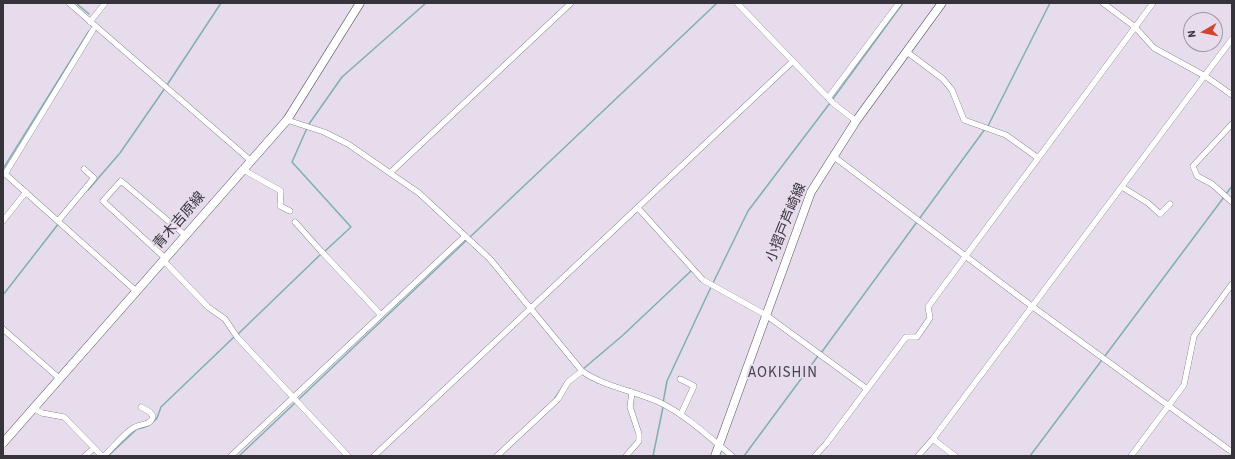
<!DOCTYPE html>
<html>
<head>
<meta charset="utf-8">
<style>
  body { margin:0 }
  #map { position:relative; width:1235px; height:459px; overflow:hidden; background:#e6dcec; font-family:"Source Sans 3",sans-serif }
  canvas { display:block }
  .frame { position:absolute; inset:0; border:4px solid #37333a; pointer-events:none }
  .north { position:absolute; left:1183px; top:12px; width:40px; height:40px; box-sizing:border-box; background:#e6dcec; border:1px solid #a098a5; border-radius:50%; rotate:261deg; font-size:11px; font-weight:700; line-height:16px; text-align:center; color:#37333a }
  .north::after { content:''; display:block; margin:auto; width:14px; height:18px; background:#d1452d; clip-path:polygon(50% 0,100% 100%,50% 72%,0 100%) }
</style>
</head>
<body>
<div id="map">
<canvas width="1235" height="459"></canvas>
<div class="frame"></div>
<div class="north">N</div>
</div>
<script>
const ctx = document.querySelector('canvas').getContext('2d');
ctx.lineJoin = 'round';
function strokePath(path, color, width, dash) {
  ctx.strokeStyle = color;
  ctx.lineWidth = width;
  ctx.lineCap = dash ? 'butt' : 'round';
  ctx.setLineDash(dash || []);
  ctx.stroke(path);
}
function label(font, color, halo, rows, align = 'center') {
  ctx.font = font + ' "Source Sans 3","Noto Sans JP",sans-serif';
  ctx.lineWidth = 4;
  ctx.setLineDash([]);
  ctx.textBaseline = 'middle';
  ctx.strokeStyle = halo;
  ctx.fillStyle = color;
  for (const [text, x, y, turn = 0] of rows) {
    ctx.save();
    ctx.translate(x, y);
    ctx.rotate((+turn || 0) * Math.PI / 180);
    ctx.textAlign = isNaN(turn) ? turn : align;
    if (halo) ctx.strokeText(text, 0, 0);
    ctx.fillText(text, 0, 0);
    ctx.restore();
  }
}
strokePath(new Path2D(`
  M 76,3 L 89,14
  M 167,85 L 221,3
  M 832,100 L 903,3
  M 309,124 L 342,77 L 426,3
  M 988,126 L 1050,3
  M 307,128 L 292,162 L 351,227 L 324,252
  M 3,169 L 89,31
  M 88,190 L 120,153 L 165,88
  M 1226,194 L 1232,186
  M 713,283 L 748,211 L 830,103
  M 3,295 L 59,223
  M 237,335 L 321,254
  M 821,353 L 985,129
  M 583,369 L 622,336 L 691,271
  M 555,398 L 565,383
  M 298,400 L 717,3
  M 663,403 L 667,381 L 711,287
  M 152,423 L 157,418 L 161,407 L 234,337
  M 108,456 L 137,429 L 145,427
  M 239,456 L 295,403
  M 653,456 L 663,407
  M 744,456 L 818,356
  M 1030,456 L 1224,197`), '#7fafb1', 1.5);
const minor = new Path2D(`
  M 69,3 L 250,160
  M 737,3 L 834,104 L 856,121
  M 1103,3 L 1135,27 L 1154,48 L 1205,76 L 1232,95
  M 90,22 L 105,3
  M 907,52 L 943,79 L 952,90 L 964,120 L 1006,135 L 1038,158
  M 828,98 L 899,3
  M 287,120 L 324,132 L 348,144 L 419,193 L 490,259 L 582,371 C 602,386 635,391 659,402 C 686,415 709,437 732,456
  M 1232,124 L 1193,166 L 1197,176 L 1212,184 L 1232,202
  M 833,156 L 1033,307 L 1232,452
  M 242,169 L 281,191 L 280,206 L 290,211
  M 3,172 L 136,291
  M 390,173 L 571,3
  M 5,174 L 93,30
  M 1122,187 L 1148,203 L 1160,214 L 1170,204
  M 638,208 L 703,280 L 766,315 L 867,389
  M 3,221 L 26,192
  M 58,221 L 94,178 L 84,169
  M 295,222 L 321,251 L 381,315
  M 165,258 L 103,201 L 121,181 L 185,235
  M 163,260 L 208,307 L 225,319 L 237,337 L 348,456
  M 3,329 L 59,378
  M 680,379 L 694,386 L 681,414
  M 33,408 L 42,413 L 64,417 L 102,456
  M 933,439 L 955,456
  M 85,456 L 94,448
  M 104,456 C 113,448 125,432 135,427 C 142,423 151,426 153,416 L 150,412 L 141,407
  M 231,456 L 465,236
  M 374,456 L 792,62
  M 497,456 L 558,399 L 568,382 L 582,371
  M 626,456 L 639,441 L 639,434 L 630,407 L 632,392
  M 815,456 L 826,444 L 906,337 L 917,337 L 930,318 L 928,307 L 1153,3
  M 918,456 L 933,439 L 1232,39
  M 1131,456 L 1184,385 L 1194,336 L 1232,284`);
const secondary = new Path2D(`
  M 3,443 L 287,120 L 360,3
  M 715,456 L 811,192 L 856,121 L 942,3`);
strokePath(minor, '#5c5461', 6);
strokePath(secondary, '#5c5461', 9);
strokePath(minor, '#fff', 5.5);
strokePath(secondary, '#fff', 8);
label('14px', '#37333a', '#e6dcec', [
  ["青木吉原線",180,221,-49],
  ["小摺戸芦崎線",787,223,-68]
]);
ctx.letterSpacing = '1px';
label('15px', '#463f4c', '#e6dcec', [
  ["AOKISHIN",783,374]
]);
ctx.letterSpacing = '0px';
</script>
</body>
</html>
